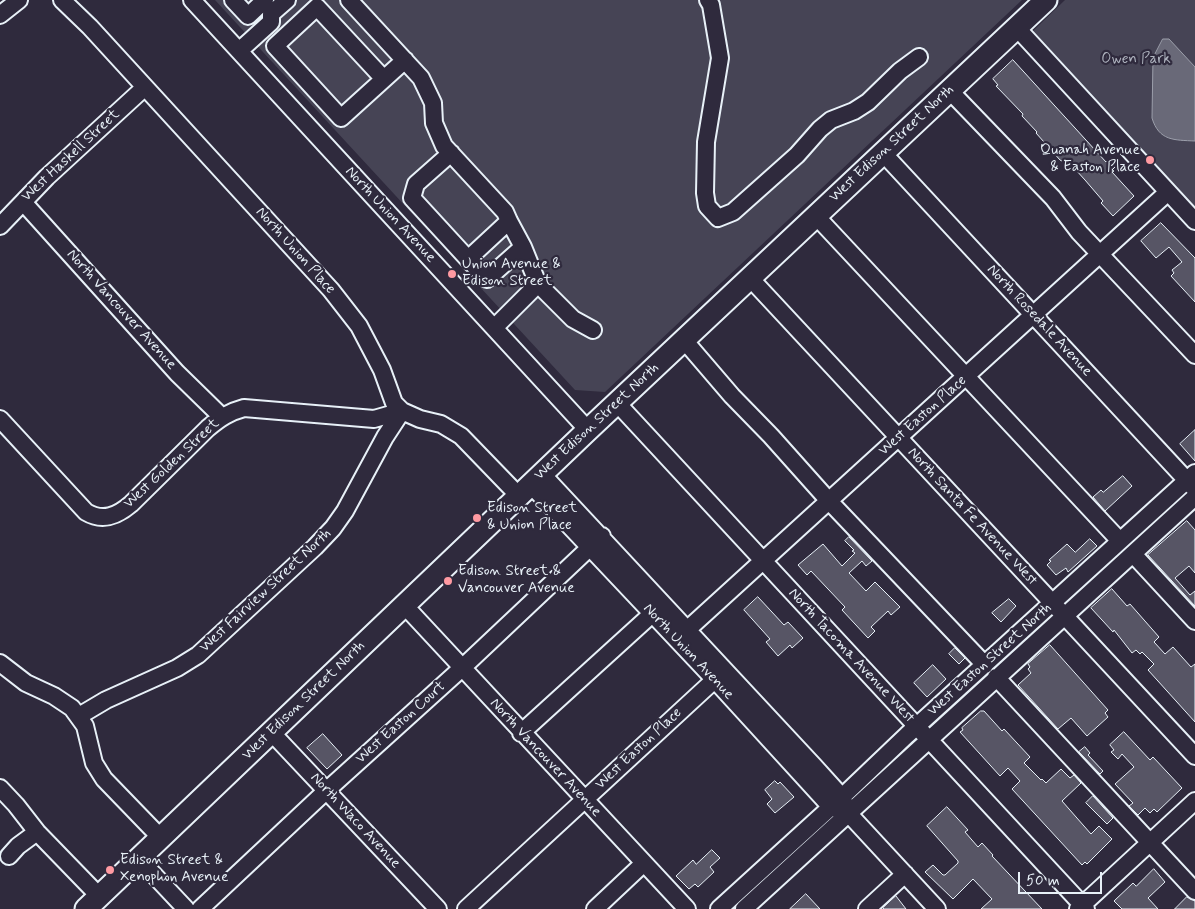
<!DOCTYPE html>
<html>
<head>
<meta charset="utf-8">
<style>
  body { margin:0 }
  #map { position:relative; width:1195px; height:909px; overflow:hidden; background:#2f2a3d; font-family:Mynerve,sans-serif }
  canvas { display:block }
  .scale { position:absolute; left:1018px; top:872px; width:84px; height:22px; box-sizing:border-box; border:2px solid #e8f1f8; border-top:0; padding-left:6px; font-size:15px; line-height:18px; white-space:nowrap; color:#e8f1f8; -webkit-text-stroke:4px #2f2a3d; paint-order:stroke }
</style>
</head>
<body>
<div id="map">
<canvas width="1195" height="909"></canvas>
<div class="scale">50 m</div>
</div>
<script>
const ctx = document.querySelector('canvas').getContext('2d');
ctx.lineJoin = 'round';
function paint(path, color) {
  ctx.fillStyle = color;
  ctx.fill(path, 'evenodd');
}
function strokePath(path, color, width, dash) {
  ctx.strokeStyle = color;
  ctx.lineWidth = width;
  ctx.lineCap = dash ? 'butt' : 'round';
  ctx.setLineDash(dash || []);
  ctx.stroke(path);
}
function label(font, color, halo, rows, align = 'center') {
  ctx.font = font + ' Mynerve,sans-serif';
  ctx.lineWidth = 4.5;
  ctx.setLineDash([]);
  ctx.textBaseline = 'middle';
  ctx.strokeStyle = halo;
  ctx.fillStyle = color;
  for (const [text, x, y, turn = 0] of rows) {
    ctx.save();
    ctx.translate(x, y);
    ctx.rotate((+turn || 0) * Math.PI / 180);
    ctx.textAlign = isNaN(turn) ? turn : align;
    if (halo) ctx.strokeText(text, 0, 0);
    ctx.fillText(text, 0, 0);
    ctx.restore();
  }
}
paint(new Path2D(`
  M 215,0 L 1022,0 L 605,392 L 575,390 Z
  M 1065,0 L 1195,0 L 1195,209 L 1035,37 L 1033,31 Z`), '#464455');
const water = new Path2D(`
  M 1163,39 L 1169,39 L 1195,67 L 1195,141 C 1174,140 1159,141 1152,118 L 1153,58 Z`);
paint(water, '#696978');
strokePath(water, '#9c9fab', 1);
const building = new Path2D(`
  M 1013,60 L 1106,162 L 1109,159 L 1116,166 L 1112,170 L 1114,171 L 1112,172 L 1134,196 L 1113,216 L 1101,203 L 1103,201 L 1085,180 L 1065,158 L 1062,161 L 1060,160 L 1036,133 L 1037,132 L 1022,116 L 1023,114 L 996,86 L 998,85 L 993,79 Z
  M 1161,223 L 1195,258 L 1195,302 L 1171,276 L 1174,273 L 1172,270 L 1182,262 L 1169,247 L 1156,258 L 1141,241 Z
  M 1195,430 L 1195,461 L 1180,444 Z
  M 1123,476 L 1132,486 L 1105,511 L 1093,497 L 1101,490 L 1103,492 Z
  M 1187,521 L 1195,530 L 1195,573 L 1189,566 L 1175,578 L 1190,595 L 1195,591 L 1195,606 L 1148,555 Z
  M 849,537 L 872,561 L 866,566 L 862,561 L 849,573 L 866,591 L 875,582 L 900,607 L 891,615 L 888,611 L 871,627 L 875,631 L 868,638 L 842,610 L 845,607 L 811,571 L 807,575 L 798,565 L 823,544 L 842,566 L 855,553 L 852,551 L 854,550 L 845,541 Z
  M 1090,539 L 1097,546 L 1068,572 L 1066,568 L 1056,575 L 1047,565 L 1051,561 L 1049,560 L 1067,544 L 1075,552 Z
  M 1112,589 L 1127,606 L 1130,604 L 1159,637 L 1154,642 L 1165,654 L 1173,647 L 1191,667 L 1195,664 L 1195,722 L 1148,670 L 1154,664 L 1142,652 L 1140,654 L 1136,650 L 1132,653 L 1114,630 L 1113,632 L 1091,608 Z
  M 758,597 L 784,625 L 788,622 L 803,638 L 792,648 L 790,645 L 778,656 L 766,642 L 770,639 L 744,610 Z
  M 1009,599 L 1016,606 L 1001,622 L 992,613 Z
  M 1050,645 L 1108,710 L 1105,713 L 1108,717 L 1087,736 L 1071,718 L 1058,729 L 1018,685 L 1031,673 L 1028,669 L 1030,667 L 1028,664 Z
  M 955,648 L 965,658 L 959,664 L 949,654 Z
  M 933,665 L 946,679 L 927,697 L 914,683 Z
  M 981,711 L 984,711 L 1002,731 L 1004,729 L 1030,757 L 1024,763 L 1041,780 L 1042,779 L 1046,783 L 1061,769 L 1070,778 L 1074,775 L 1081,783 L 1062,801 L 1091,834 L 1099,826 L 1112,839 L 1087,864 L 1085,862 L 1082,865 L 1012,789 L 1020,781 L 1008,768 L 1000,776 L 960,732 L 963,730 L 962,728 Z
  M 1124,732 L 1150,760 L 1153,757 L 1182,788 L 1157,812 L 1154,809 L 1150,813 L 1145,808 L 1138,815 L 1129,806 L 1133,803 L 1115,784 L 1134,767 L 1122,754 L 1118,759 L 1111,752 L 1114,750 L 1110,745 Z
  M 323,734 L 342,755 L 327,769 L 307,748 Z
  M 1085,747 L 1090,753 L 1088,755 L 1103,771 L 1100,774 L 1079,752 Z
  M 775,781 L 778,784 L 780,782 L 794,797 L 775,813 L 767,804 L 772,799 L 765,790 Z
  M 1093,796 L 1113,818 L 1107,824 L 1086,803 Z
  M 947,807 L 968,830 L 965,832 L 978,847 L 982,843 L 993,855 L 992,856 L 1042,909 L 981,909 L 992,899 L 973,879 L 953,899 L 925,872 L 933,865 L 943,875 L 945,875 L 958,863 L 958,861 L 927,826 Z
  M 712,850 L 720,858 L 710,867 L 714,872 L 698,887 L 695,884 L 689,889 L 676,876 L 693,860 L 696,864 Z
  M 1154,869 L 1165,882 L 1148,898 L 1158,909 L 1122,909 L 1114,901 L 1133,883 L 1136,886 Z
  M 806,894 L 820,909 L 790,909 Z
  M 896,896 L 906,909 L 884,909 L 883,908 Z
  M 1187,897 L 1195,901 L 1195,909 L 1175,909 Z`);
paint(building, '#575565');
strokePath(building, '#e8f1f8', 1);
const minor = new Path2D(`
  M 62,0 L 90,27 L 331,290 L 359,326 L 382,370 L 394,403 L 402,411 L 420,419 L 441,424 L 461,436 L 519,496
  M 192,0 L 588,430
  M 233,0 L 248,16 L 265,0
  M 349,0 L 421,78 L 433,103 L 434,123 L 444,146 L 505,212 L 509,221 L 523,247 L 538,284 L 494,328
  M 708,0 L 711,5 L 720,58 L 706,142 L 705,193 L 707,206 L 718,218 L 733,212 L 797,155 L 820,129 L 831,120 L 854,111 L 868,102 L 900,71 L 919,57
  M 0,15 L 19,0
  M 1017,28 L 1195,221
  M 239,51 L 271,22 L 271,14 L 287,0
  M 383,78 L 317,7 L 275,46 L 341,118 L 405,60
  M 950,91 L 1053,198 L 1079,232 L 1195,355
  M 451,153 L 416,184 L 412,198 L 468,259
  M 883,153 L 1193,487
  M 23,202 L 177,373 L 222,417
  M 816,216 L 1120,541
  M 509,221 L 468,259 L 487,279 L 523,247
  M 0,226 L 47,177 L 144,88
  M 750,278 L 1195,756
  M 538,284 L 573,319 L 593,330
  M 684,340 L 732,396 L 771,436 L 829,501 L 985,665
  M 617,403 L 1086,909
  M 0,419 L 86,512 C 103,522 117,516 131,504 L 208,428 C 220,418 229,412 244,408 L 374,419 L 402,411
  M 542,474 L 814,766 L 842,797 L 849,814 L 937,909
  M 531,485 L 714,679 L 831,807 L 840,810
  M 1133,554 L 1195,621
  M 405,606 L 687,909
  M 677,639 L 1168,192
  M 0,663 L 26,683 L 54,696 L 72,708 L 85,726 L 94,763 L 104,779 L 161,838
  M 996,677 L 1195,891
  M 79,716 L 106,700 L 177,668 L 198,655 L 315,547 L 333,528 L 345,511 L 385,437 L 402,411
  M 272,733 L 438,909
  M 521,733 L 652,614
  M 0,788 L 16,805 L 37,832 L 100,897
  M 9,856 L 18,846 L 37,832
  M 139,859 L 186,909
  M 200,909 L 326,791 L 462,668 L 602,536
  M 466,909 L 723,672
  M 595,909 L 644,863
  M 719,909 L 842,797 L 907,735 L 1195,473
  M 744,909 L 1195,497
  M 867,909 L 905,874
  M 1078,909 L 1195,801`);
const major = new Path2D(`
  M 86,909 L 588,430 L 1046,0`);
strokePath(minor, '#e8f1f8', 20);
strokePath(major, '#e8f1f8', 25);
strokePath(minor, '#2f2a3d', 16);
strokePath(major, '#2f2a3d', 21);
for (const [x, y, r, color] of [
  [1150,160,5,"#ff9aa2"],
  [452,274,5,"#ff9aa2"],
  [477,518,5,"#ff9aa2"],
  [448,581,5,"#ff9aa2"],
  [110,870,5,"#ff9aa2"]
]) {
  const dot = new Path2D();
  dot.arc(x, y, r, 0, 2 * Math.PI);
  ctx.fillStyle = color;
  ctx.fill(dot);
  strokePath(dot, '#2f2a3d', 2);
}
label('15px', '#afb4bf', '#2f2a3d', [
  ["Owen Park",1136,60]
]);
label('15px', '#e8f1f8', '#2f2a3d', [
  ["West Edison Street North",892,144,-43],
  ["West Haskell Street",71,156,-43],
  ["North Union Avenue",390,215,47],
  ["North Union Place",295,251,48],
  ["North Vancouver Avenue",121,310,48],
  ["North Rosedale Avenue",1039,321,47],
  ["West Easton Place",923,416,-42],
  ["West Edison Street North",597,422,-43],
  ["West Golden Street",172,464,-43],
  ["North Santa Fe Avenue West",972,517,47],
  ["West Fairview Street North",266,591,-43],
  ["North Union Avenue",688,652,47],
  ["North Tacoma Avenue West",851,656,47],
  ["West Easton Street North",990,660,-42],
  ["West Edison Street North",304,701,-44],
  ["West Easton Court",401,723,-42],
  ["West Easton Place",639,749,-43],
  ["North Vancouver Avenue",545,758,47],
  ["North Waco Avenue",355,821,47]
]);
label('15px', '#e8f1f8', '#2f2a3d', [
  ["Quanah Avenue",1140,151,"right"],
  ["& Easton Place",1140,168,"right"],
  ["Union Avenue &",462,265],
  ["Edison Street",462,282],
  ["Edison Street",487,509],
  ["& Union Place",487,526],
  ["Edison Street &",458,572],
  ["Vancouver Avenue",458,589],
  ["Edison Street &",120,861],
  ["Xenophon Avenue",120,878]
], 'left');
</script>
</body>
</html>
